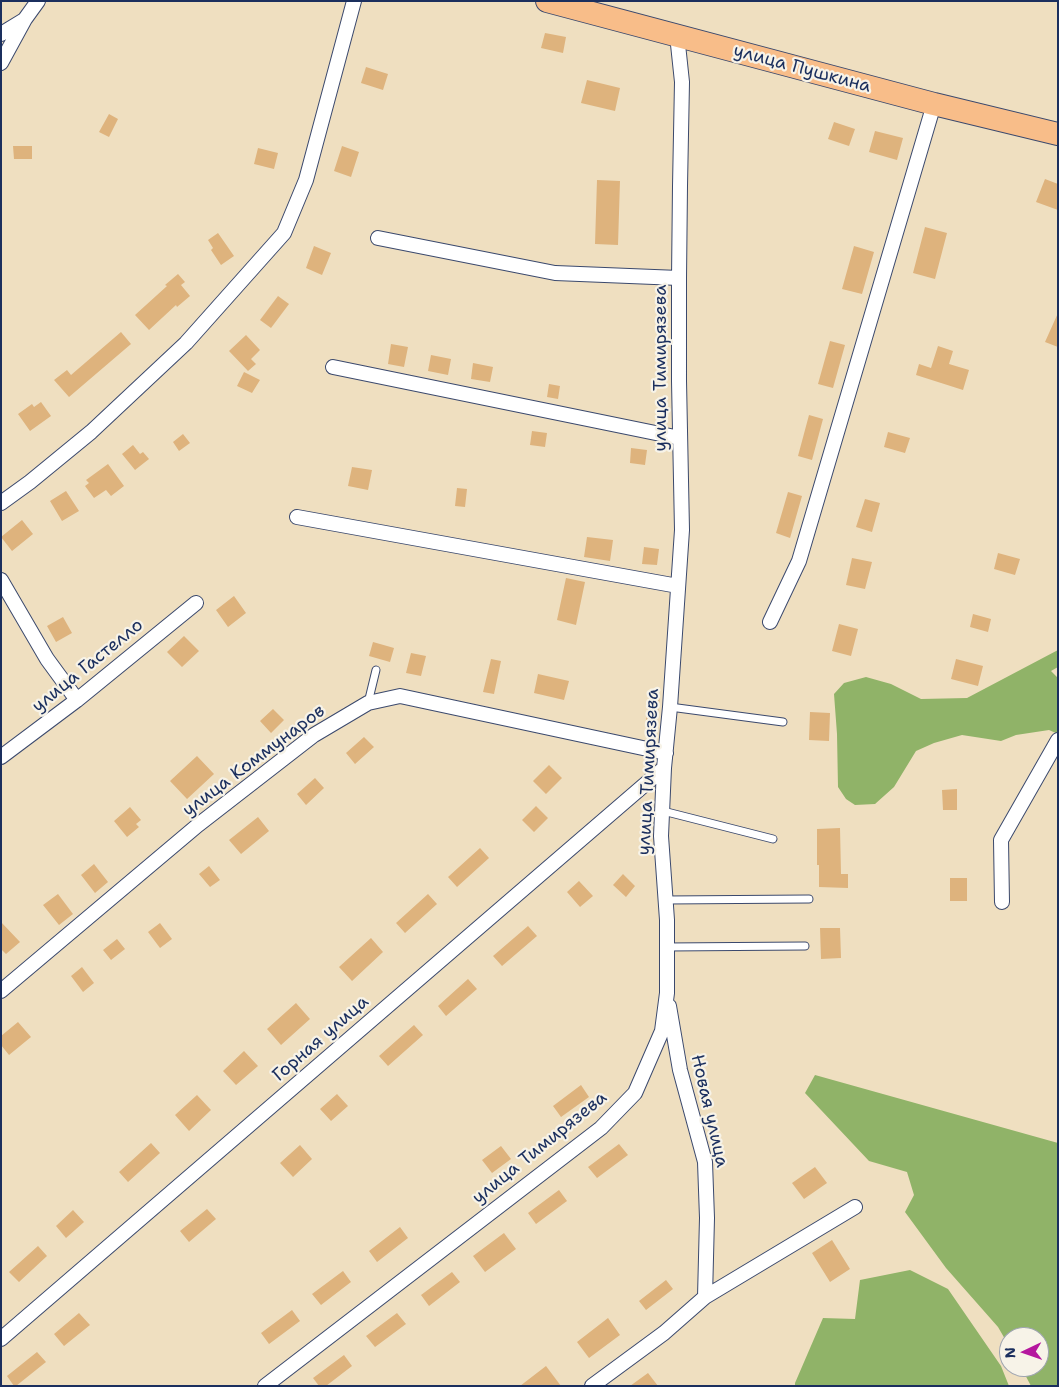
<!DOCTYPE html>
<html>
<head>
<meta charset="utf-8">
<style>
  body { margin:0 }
  #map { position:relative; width:1059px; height:1387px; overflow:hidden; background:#efdfc0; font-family:"Shantell Sans",sans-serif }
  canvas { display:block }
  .frame { position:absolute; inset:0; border:2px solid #1b2f5e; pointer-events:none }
  .north { position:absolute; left:999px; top:1327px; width:50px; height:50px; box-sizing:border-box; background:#f7f3e8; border:1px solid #9fa5b1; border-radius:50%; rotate:267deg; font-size:14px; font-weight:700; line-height:20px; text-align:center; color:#1b2f5e }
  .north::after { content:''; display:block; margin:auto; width:18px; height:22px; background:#b5179e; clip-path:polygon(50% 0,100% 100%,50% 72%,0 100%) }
</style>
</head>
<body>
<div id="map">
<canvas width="1059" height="1387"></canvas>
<div class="frame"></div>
<div class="north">N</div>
</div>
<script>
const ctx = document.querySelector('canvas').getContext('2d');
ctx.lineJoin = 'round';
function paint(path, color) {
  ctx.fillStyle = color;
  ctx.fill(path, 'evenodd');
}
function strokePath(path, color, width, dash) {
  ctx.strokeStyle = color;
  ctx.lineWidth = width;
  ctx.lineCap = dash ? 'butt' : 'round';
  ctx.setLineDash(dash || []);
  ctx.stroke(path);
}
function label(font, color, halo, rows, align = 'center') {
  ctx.font = font + ' "Shantell Sans",sans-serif';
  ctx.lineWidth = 4.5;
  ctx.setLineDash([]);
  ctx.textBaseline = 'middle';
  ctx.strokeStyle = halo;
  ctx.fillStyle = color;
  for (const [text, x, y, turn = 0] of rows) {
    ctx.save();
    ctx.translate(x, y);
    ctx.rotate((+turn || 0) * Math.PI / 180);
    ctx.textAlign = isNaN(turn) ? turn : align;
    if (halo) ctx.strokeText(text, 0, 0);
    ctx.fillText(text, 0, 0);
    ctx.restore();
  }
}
paint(new Path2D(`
  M 1058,650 L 1058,667 L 1051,671 L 1058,678 L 1058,734 L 1049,730 L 1016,735 L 1001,741 L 962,735 L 934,743 L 916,751 L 894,787 L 875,804 L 855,805 L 846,799 L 838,787 L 837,734 L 834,694 L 844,683 L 866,677 L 891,684 L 921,699 L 967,698 Z
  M 815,1075 L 1058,1143 L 1058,1386 L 1031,1386 L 1021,1367 L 1039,1367 L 1039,1337 L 1009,1337 L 1009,1346 L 998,1327 L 946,1268 L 905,1212 L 914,1195 L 907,1172 L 869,1161 L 805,1093 Z
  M 910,1270 L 948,1289 L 1001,1366 L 1009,1386 L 795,1386 L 795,1383 L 823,1318 L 855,1319 L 860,1280 Z`), '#90b368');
paint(new Path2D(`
  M 545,33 L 566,37 L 563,53 L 541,48 Z
  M 366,67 L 388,74 L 383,90 L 361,83 Z
  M 587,80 L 620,88 L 615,111 L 581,103 Z
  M 109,114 L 118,119 L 109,137 L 99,132 Z
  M 834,122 L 855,129 L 849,146 L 828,139 Z
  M 875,131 L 903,138 L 897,160 L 869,152 Z
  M 13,146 L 32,146 L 32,159 L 14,159 Z
  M 342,146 L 359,152 L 351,177 L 334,171 Z
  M 258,148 L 278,153 L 274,169 L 254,164 Z
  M 1045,179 L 1058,184 L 1058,210 L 1036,202 Z
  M 597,180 L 620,181 L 618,245 L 595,244 Z
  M 925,227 L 947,233 L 935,279 L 913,273 Z
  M 218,233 L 234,256 L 221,265 L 211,250 L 213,248 L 208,240 Z
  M 314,246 L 331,253 L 322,275 L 306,268 Z
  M 854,246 L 874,252 L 862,294 L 842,289 Z
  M 178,274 L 185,282 L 181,285 L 190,296 L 177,307 L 176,305 L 149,330 L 135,315 L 167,286 L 165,285 Z
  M 278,296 L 289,304 L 271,328 L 260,320 Z
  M 1058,313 L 1058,347 L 1045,342 Z
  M 121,332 L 131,344 L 69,397 L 54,380 L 67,370 L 71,375 Z
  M 246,335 L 260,350 L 251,359 L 256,364 L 248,371 L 229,351 Z
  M 830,341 L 845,345 L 833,388 L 818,384 Z
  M 391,344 L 408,347 L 404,367 L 388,364 Z
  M 938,346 L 953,351 L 949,364 L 969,370 L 963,390 L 916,375 L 919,364 L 931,368 Z
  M 431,355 L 451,359 L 448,375 L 428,371 Z
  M 473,363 L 493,367 L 490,382 L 471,379 Z
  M 244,372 L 260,380 L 252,393 L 237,386 Z
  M 549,384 L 560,386 L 558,399 L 547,397 Z
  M 41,402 L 51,416 L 30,431 L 18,414 L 32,404 L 34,407 Z
  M 809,415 L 823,419 L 812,460 L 798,456 Z
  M 532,431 L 547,433 L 545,447 L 530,445 Z
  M 888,432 L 910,438 L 905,453 L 884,447 Z
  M 183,434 L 190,443 L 179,451 L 173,442 Z
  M 133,445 L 140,454 L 143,452 L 149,459 L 135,470 L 122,454 Z
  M 631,448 L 647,450 L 645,465 L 630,463 Z
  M 108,464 L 124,486 L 111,496 L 106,490 L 94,498 L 85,486 L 89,483 L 86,480 Z
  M 352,467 L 372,470 L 368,490 L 348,486 Z
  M 457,488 L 467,489 L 465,507 L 455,506 Z
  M 66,491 L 79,511 L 62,521 L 50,501 Z
  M 788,492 L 802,496 L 790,538 L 776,533 Z
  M 865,499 L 880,503 L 872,532 L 856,527 Z
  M 22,520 L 33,534 L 12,551 L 1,537 Z
  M 587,537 L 613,540 L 610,561 L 584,557 Z
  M 644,547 L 659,549 L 657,565 L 642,564 Z
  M 998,553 L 1020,559 L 1015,575 L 994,569 Z
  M 852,558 L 872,562 L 865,589 L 846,585 Z
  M 566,578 L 585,582 L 576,625 L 557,620 Z
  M 234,596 L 246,613 L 228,627 L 216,610 Z
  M 973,614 L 991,619 L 988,632 L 970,627 Z
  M 63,617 L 72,633 L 56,642 L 47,626 Z
  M 839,624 L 858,629 L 851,656 L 832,651 Z
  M 184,636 L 199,651 L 182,667 L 167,652 Z
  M 373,642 L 394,648 L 390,662 L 369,656 Z
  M 411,653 L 426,656 L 421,676 L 406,673 Z
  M 491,659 L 501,661 L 494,694 L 483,692 Z
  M 956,659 L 983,666 L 978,686 L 951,679 Z
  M 538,674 L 569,681 L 564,700 L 534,693 Z
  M 649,695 L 660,696 L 657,721 L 646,720 Z
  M 273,709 L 284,720 L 271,733 L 260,721 Z
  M 810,712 L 830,713 L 829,741 L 809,740 Z
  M 364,737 L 374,747 L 355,764 L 346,753 Z
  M 197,756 L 214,774 L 187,799 L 170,781 Z
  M 549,765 L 562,778 L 546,794 L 533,781 Z
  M 315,778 L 324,788 L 306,805 L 297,794 Z
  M 957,789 L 957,810 L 943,810 L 942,790 Z
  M 536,806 L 548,818 L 534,832 L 522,820 Z
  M 130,807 L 141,820 L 136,824 L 139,827 L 127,837 L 114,821 Z
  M 258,817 L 269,831 L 241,854 L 229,840 Z
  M 840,828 L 841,874 L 848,874 L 848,888 L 819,887 L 819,865 L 817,865 L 817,829 Z
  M 480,848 L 489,858 L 457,887 L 448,877 Z
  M 94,864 L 108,882 L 95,893 L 81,875 Z
  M 209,866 L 220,880 L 210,887 L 199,874 Z
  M 623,874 L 635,886 L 626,897 L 613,885 Z
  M 950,878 L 967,878 L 967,901 L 950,901 Z
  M 579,881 L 593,896 L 580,907 L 567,892 Z
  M 58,894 L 73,914 L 59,925 L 43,905 Z
  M 428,894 L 437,904 L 405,933 L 396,923 Z
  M 1,922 L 20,942 L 6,954 L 1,949 Z
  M 160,923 L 172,939 L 160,948 L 148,932 Z
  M 528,926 L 537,936 L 502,966 L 493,956 Z
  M 820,928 L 840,928 L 841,958 L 821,959 Z
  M 371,938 L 383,952 L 352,981 L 339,967 Z
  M 117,939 L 125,949 L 111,960 L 103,950 Z
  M 82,967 L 94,983 L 83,992 L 71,976 Z
  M 468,979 L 477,989 L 446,1016 L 438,1006 Z
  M 296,1003 L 310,1019 L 281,1045 L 267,1029 Z
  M 18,1022 L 31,1037 L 9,1055 L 1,1045 L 1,1036 Z
  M 414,1025 L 423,1035 L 388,1066 L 379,1056 Z
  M 244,1051 L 258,1066 L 236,1085 L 223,1071 Z
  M 581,1085 L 589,1097 L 561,1117 L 553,1106 Z
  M 337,1094 L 348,1106 L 331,1121 L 320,1109 Z
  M 197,1095 L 211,1110 L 189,1131 L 175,1115 Z
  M 151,1143 L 160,1153 L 128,1182 L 119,1172 Z
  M 619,1144 L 628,1155 L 597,1178 L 588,1167 Z
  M 300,1145 L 312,1159 L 293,1177 L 280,1163 Z
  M 501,1146 L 511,1159 L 492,1173 L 482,1160 Z
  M 815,1167 L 827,1183 L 804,1199 L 792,1183 Z
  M 559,1190 L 567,1201 L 536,1224 L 528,1213 Z
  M 207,1209 L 216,1219 L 189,1242 L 180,1231 Z
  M 73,1210 L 84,1222 L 66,1238 L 56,1226 Z
  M 400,1227 L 408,1238 L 377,1262 L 369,1251 Z
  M 504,1233 L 516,1249 L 485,1272 L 473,1256 Z
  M 832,1240 L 850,1269 L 830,1282 L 812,1253 Z
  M 38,1246 L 47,1256 L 19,1282 L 9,1272 Z
  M 343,1271 L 351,1282 L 321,1305 L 312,1294 Z
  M 452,1272 L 460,1282 L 429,1306 L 421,1295 Z
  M 666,1280 L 673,1289 L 646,1310 L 639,1301 Z
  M 292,1310 L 300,1321 L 269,1344 L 261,1333 Z
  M 79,1313 L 90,1325 L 64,1346 L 54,1334 Z
  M 397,1313 L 406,1324 L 375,1347 L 366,1336 Z
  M 608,1318 L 620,1335 L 589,1358 L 577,1342 Z
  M 37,1352 L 46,1362 L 16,1386 L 14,1386 L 7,1376 Z
  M 344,1355 L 352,1366 L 326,1386 L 319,1386 L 313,1378 Z
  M 546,1366 L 561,1386 L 520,1386 Z
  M 648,1373 L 658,1386 L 630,1386 Z`), '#deb37d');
const lane = new Path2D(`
  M 368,703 L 376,670
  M 670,707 L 783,722
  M 663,811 L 773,839
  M 666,900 L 809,899
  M 667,947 L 805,946`);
const street = new Path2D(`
  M 1,34 L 24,20
  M 1,63 L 25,19 L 38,1
  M 378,238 L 555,273 L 679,278
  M 333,367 L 680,438
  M 1,503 L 30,482 L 91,432 L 186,343 L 284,233 L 306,180 L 354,1
  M 297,517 L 678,586
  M 1,580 L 47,659 L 77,700
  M 770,622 L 799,561 L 934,104
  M 1,757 L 77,700 L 196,603
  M 1002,902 L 1001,840 L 1058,740
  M 1,991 L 198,825 L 314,735 L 368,703 L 400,696 L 666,753
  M 669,1006 L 680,1070 L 705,1162 L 707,1218 L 705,1297
  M 1,1339 L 664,768
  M 265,1386 L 601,1128 L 635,1093 L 662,1031 L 667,993 L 667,920 L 661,836 L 664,768 L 670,707 L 682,530 L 679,381 L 679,278 L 680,186 L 682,82 L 677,35
  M 592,1386 L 664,1333 L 705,1297 L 855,1207`);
const primary = new Path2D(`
  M 547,1 L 934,104 L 1058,134`);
strokePath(lane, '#3b496d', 9);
strokePath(street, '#3b496d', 16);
strokePath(primary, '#3b496d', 24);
strokePath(lane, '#fff', 7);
strokePath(street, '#fff', 14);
strokePath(primary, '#f8bd89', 22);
label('18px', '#1b2f5e', '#f7f3e8', [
  ["улица Пушкина",802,69,15],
  ["улица Тимирязева",661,368,-90],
  ["улица Гастелло",88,666,-39],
  ["улица Коммунаров",254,761,-37],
  ["улица Тимирязева",649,772,-87],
  ["Горная улица",321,1039,-41],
  ["Новая улица",709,1111,77],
  ["улица Тимирязева",540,1148,-39]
]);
</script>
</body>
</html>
